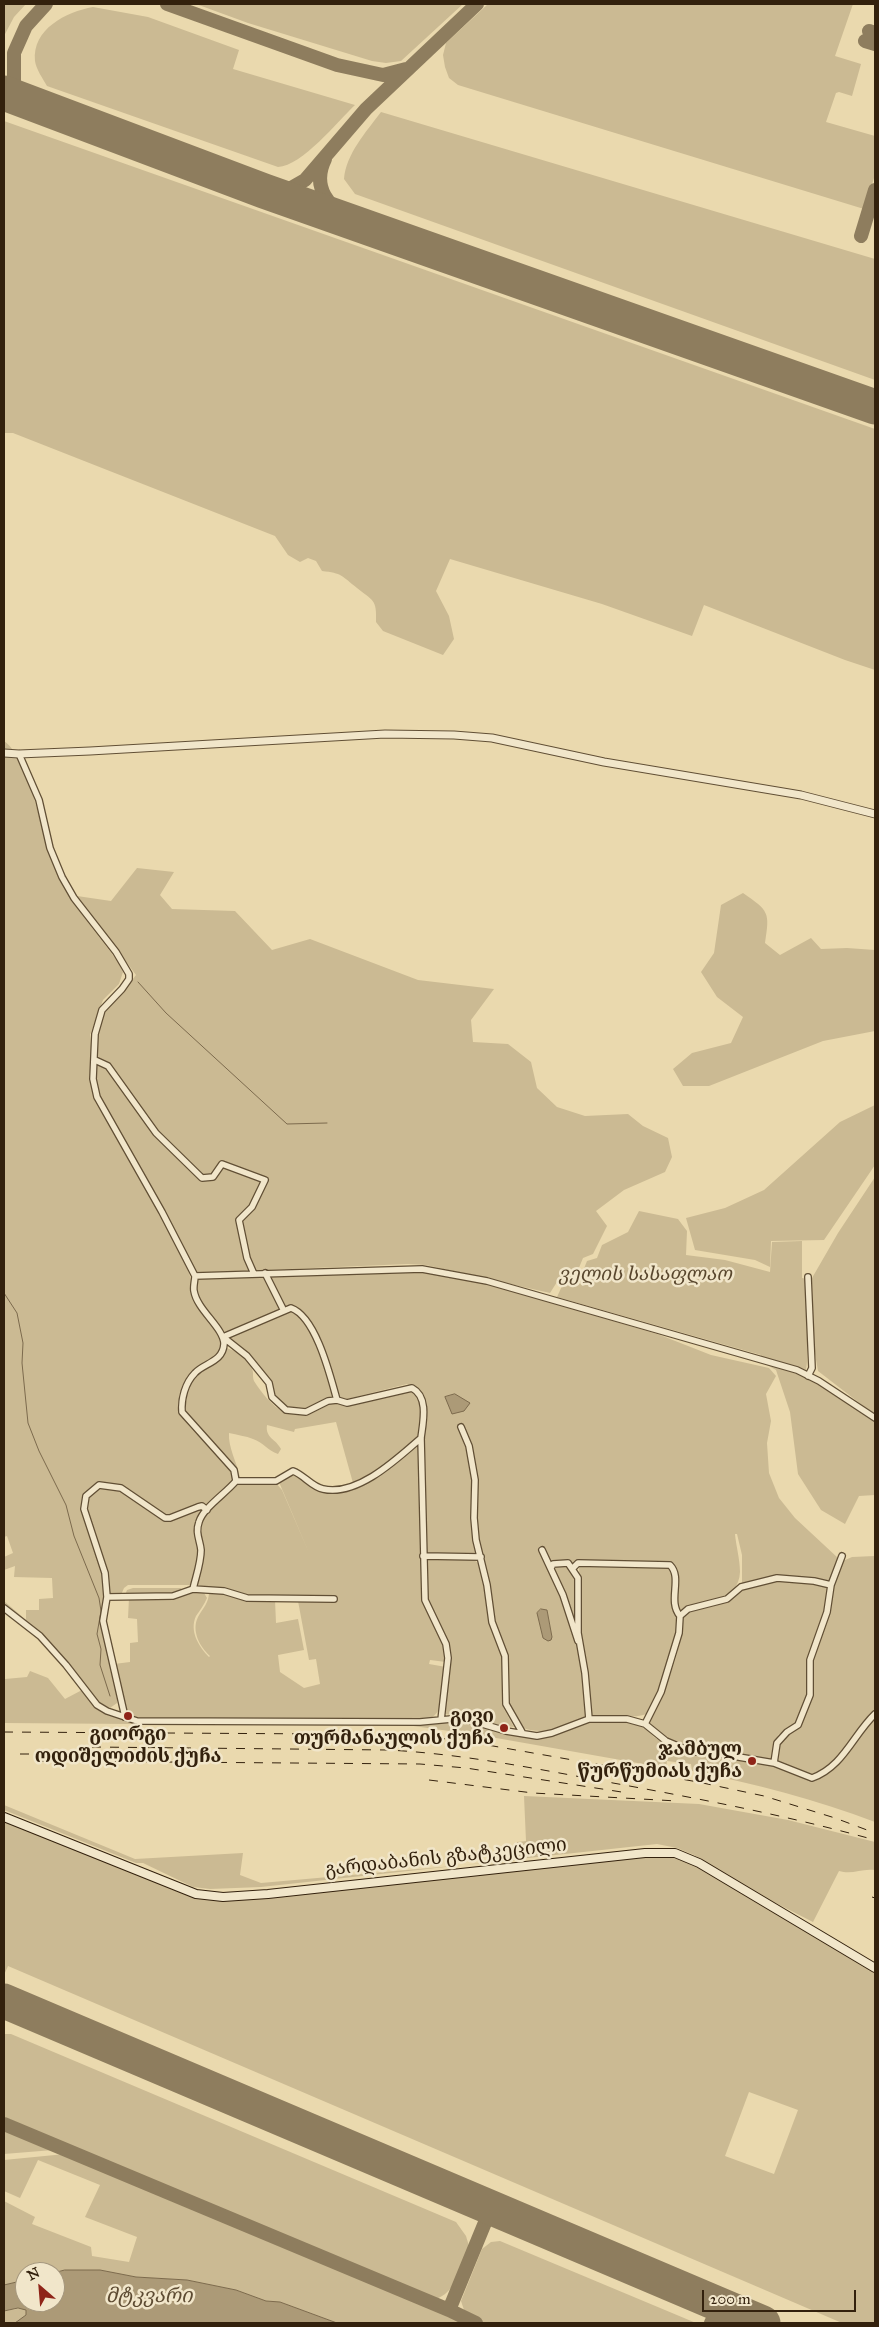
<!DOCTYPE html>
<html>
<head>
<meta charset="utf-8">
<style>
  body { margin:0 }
  #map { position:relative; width:879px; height:2327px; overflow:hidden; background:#ead9ae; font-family:"IM FELL Great Primer",serif }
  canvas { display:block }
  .frame { position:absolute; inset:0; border:5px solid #33210d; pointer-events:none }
  .north { position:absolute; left:15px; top:2262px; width:50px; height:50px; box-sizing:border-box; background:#f1e6ca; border:1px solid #a5977e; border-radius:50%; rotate:333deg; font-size:14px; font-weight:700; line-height:20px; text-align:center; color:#33210d }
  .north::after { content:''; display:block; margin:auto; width:18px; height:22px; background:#8f2418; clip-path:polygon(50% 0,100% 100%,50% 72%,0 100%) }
  .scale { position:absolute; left:702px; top:2290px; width:154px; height:22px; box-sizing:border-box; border:2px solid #33210d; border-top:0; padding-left:6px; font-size:15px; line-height:18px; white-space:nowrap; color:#33210d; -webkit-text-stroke:4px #f1e6ca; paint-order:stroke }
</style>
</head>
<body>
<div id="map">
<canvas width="879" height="2327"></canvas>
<div class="frame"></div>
<div class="north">N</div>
<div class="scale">200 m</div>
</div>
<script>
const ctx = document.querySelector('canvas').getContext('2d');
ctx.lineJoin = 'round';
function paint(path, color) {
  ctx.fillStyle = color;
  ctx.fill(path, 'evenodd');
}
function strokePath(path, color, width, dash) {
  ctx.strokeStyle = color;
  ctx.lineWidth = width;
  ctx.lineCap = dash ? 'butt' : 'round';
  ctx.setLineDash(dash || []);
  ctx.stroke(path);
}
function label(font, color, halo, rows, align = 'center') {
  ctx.font = font + ' "IM FELL Great Primer","Noto Serif Georgian",serif';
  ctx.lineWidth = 5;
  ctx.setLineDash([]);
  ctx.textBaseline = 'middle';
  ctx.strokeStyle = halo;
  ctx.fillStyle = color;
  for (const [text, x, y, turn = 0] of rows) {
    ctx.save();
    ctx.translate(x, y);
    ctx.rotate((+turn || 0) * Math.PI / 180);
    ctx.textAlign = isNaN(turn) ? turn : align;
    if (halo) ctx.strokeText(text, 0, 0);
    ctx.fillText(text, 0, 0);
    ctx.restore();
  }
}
paint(new Path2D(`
  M 4,4 L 26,4 L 14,17 L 4,36 Z
  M 196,4 L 463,4 L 401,61 L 386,63 L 372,61 L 248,23 Z
  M 488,4 L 853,4 L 835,56 L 861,64 L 852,96 L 839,92 L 836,93 L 826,122 L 875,136 L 875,175 L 864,209 L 458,85 L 449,78 L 445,67 L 443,55 L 446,43 Z
  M 93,7 L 148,17 L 239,50 L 233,69 L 355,105 C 338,121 302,166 278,167 L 47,86 C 43,79 36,69 35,61 C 32,29 66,12 93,7 Z
  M 381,112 L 875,259 L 875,380 L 355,194 L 344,179 C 346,154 366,132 381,112 Z
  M 4,121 L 875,429 L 875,670 L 845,660 L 704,605 L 692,636 L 602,604 L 450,559 L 436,591 L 449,616 L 454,639 L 443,655 L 383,631 L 376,622 C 377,599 373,601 357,588 C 342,576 342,573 322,571 L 316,561 L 308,558 L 300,562 L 288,555 L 275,536 L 13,433 L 4,433 Z
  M 4,741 C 33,762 40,837 56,870 C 71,904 96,932 118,962 L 123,972 L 119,984 L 103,1000 L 90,1035 L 92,1057 L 89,1077 L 95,1102 L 136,1169 L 188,1264 L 185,1265 C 194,1279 189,1288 197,1304 C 202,1316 217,1326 220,1339 C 225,1360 204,1360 193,1371 C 183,1379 177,1397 180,1409 C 184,1432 225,1452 233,1478 L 231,1484 L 201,1516 L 199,1563 L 190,1585 L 128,1585 L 124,1588 L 121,1595 L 104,1597 L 101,1620 L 117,1698 L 117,1703 L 110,1708 L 98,1702 L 41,1636 L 4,1604 L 4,1601 L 26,1620 L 26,1610 L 39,1610 L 39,1599 L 53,1598 L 52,1578 L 14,1577 L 15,1566 L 4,1570 L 4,1557 L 13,1553 L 7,1536 L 4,1537 Z
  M 137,868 L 174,872 L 160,895 L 172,909 L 235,911 L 272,950 L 310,939 L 418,980 L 494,989 L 471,1020 L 473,1042 L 508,1044 L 531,1062 L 537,1088 L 557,1107 L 585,1116 L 628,1114 L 643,1126 L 668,1138 L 672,1157 L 665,1172 L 624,1190 L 596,1211 L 607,1226 L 593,1254 L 583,1258 L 576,1275 L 557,1282 L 550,1293 L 426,1265 L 408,1264 L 196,1273 L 99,1095 C 93,1075 93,1029 106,1011 C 115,998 127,987 136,975 L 77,896 L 111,901 Z
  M 743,893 C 769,911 770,912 765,943 L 780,955 L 811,938 L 821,949 L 847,948 L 875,950 L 875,1031 L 823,1041 L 709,1086 L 683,1086 L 673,1069 L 692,1053 L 731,1043 L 743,1017 L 717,997 L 701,972 L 714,953 L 721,905 Z
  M 875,1105 L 875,1165 L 824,1240 L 771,1241 L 770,1267 L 755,1260 L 695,1250 L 686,1218 L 725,1208 L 764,1190 L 840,1122 Z
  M 875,1177 L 875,1415 L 818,1371 L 813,1342 L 812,1278 L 838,1233 Z
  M 639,1211 L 678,1219 L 687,1231 L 686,1255 L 725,1260 L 770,1272 L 772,1242 L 802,1241 L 802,1278 L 807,1279 L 807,1362 L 805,1377 L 827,1388 L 875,1422 L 875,1495 L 859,1496 L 845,1524 L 821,1510 L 798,1474 L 790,1412 L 776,1370 L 760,1361 L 761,1355 L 557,1297 L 562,1286 L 579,1281 L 587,1261 L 597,1258 L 602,1245 L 628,1232 Z
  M 423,1271 L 497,1286 L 660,1335 L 711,1355 L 769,1368 L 776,1376 L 766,1394 L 771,1421 L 767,1443 L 769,1473 L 779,1498 L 795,1518 L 838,1558 L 839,1562 L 830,1581 L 801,1578 L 742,1584 L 742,1555 L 737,1534 L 735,1534 C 736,1546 740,1559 740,1572 C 739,1602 702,1603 680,1611 L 678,1611 L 675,1568 L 573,1565 L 567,1560 L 551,1563 L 543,1547 L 539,1549 L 556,1584 L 577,1645 L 583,1674 L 586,1717 C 565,1726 545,1736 523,1728 L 508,1705 L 506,1654 L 494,1621 L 478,1538 L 476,1518 L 477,1472 L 471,1446 L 462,1424 L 458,1426 L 471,1464 L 473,1487 L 471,1528 L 477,1553 L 472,1555 L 426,1554 L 423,1437 L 426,1416 L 424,1397 L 420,1390 L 407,1384 L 347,1399 L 334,1398 L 308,1408 L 287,1407 L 276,1399 L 271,1382 L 251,1355 L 227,1340 L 203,1308 L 196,1292 L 197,1278 ZM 541,1609 L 547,1610 L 552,1637 L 543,1638 L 538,1613 Z
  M 225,1348 C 234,1349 250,1359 252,1369 C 254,1373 252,1376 254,1381 C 262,1394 272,1405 284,1413 C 293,1415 304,1415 313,1412 C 329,1407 328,1399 347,1405 L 411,1390 L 420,1398 L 422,1417 L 419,1437 L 391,1463 L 353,1483 L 336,1422 L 295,1429 L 294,1432 L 267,1425 C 265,1438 276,1439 281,1449 L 278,1454 C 268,1451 263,1442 253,1439 C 246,1436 237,1435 229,1433 C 228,1448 237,1462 240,1478 L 237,1477 L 184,1412 C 181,1382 205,1366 225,1348 Z
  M 416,1444 L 420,1444 L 423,1594 L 446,1654 L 446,1662 L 430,1660 L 429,1664 L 446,1667 C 444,1686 447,1715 425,1720 L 137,1719 L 126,1712 L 114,1664 L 130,1662 L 130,1643 L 138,1642 L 137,1619 L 128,1618 L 129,1598 L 174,1597 L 191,1591 L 203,1591 L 207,1598 C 204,1605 200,1610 196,1616 C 189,1631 199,1647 209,1657 L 210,1656 C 200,1647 191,1631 198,1617 C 203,1608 209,1603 209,1592 L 223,1592 L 246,1600 L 275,1600 L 276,1623 L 298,1619 L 304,1650 L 278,1655 L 280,1672 L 304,1688 L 320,1684 L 316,1659 L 309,1660 L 298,1601 L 334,1600 L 334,1598 L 247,1597 L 223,1590 L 197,1587 C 199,1575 203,1561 202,1549 C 201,1539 196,1532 200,1522 C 206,1507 226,1494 238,1483 L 275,1482 L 282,1490 L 309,1553 L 279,1482 L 292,1473 C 304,1477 312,1488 321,1491 C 354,1498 394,1464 416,1444 Z
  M 875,1556 L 875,1711 C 857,1728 834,1775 808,1774 L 776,1761 L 780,1742 L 785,1735 L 799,1726 L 811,1696 L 812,1664 L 832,1586 L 843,1561 L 852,1557 Z
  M 470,1558 L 477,1562 L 481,1567 L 488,1617 L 502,1656 L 503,1707 L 514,1727 L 495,1725 L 476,1718 L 444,1714 L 448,1647 L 426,1597 L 425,1559 Z
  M 559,1565 C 582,1563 576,1617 577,1633 L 555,1569 Z
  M 579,1565 L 668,1567 L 673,1572 L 672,1606 L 678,1618 L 677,1634 L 660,1690 L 647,1714 C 633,1719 608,1715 591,1717 L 581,1640 Z
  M 776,1580 L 812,1583 L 829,1587 L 824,1611 L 808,1663 L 807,1694 L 795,1725 L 778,1735 L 772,1760 L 681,1745 L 672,1742 L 647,1722 C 665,1691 682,1653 683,1616 L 688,1612 L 714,1606 L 731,1600 L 744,1589 Z
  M 133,1588 L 181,1588 L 182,1591 L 176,1594 L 125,1595 L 127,1590 Z
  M 30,1671 L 48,1678 L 65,1699 L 82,1690 C 99,1712 110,1715 135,1724 L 4,1723 L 4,1675 L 5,1679 L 27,1677 Z
  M 875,1717 L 875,1822 C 815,1799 755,1784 692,1771 L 691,1764 L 667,1761 L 666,1768 L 485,1736 L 399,1724 L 458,1721 L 505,1733 L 553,1735 L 590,1721 L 624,1721 L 645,1727 L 654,1737 L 674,1750 L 708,1754 L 745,1762 L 754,1761 L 777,1767 L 809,1779 L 824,1775 Z
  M 524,1796 L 699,1804 L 788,1820 L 875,1842 L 875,1870 C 861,1868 853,1875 839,1871 L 813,1922 L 756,1893 L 694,1855 L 677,1848 L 657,1844 L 261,1887 L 210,1889 L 193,1887 L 143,1863 L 136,1863 L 4,1810 L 4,1805 L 135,1859 L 243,1853 L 240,1875 L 261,1883 L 520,1860 L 517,1842 L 526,1841 Z
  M 4,1821 L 190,1895 L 206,1898 L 655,1856 L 674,1857 L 693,1864 L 875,1972 L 875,2323 L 842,2323 L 8,1966 L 4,1975 ZM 749,2092 L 798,2110 L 774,2174 L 725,2156 Z
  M 4,2034 L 11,2034 L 456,2222 L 466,2236 L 469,2246 C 465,2264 454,2295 435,2299 L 4,2117 Z
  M 4,2129 L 53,2150 L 4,2154 Z
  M 65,2154 L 272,2243 L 383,2287 L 463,2323 L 337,2323 L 280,2302 L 266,2301 L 236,2290 L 187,2280 L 136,2277 L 100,2270 L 25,2272 L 25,2280 L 4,2285 L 4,2201 L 35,2217 L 32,2224 L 91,2247 L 92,2256 L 129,2262 L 137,2237 L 85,2217 L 100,2185 L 38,2160 L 20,2198 L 4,2191 L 4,2160 Z
  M 500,2241 L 696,2323 L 485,2323 L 465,2313 L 461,2301 L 482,2249 L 491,2242 Z
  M 23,2308 L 26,2310 L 26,2315 L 19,2322 L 4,2323 L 4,2311 Z`), '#cbba93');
const water = new Path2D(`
  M 455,1394 L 470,1403 L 464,1411 L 452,1414 L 445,1397 Z
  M 541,1609 L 547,1610 L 552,1637 L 551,1640 L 548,1641 L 543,1638 L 537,1613 Z
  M 65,2270 L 100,2270 L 136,2277 L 187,2280 L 236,2290 L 266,2301 L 280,2302 L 337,2323 L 15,2323 L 26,2315 L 26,2310 L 18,2308 L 4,2311 L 4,2285 L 25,2280 L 25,2302 L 55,2302 L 55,2273 Z`);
paint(water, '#ac9a77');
strokePath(water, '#7c6a4d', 1);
strokePath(new Path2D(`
  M 138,982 L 166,1013 L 287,1124 L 327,1123
  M 4,1293 L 17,1313 L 23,1343 L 22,1363 L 28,1423 L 39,1451 L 66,1505 L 74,1536 L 99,1598 L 101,1611 L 97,1634 L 101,1649 L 100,1665 L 110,1696`), '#7c6a4d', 1);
strokePath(new Path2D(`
  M 167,4 L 337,65 L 383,75 L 406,69
  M 869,31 L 875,33
  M 865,41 L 875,44
  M 42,106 L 22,94 L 14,83 L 14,53 L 26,26 L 46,4
  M 325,159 C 311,187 329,207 351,221
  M 264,191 L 281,191 L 291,188 L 305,180 L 366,109 L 477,4
  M 861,236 L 875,190
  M 4,2124 L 449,2310 L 476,2323
  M 449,2310 L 491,2208
  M 711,2323 L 720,2305`), '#8e7d5e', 14);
strokePath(new Path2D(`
  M 4,93 L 264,191 L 875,407
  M 4,2001 L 763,2323`), '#8e7d5e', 35);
const minor = new Path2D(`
  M 19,754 L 39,800 L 50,848 L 62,877 L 74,898 L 116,952 L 129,974 L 129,979 L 122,989 L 102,1010 L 95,1034 L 93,1079 L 97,1097 L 162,1212 L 195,1276 L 422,1269 L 487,1281 L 797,1370 L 819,1381 L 875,1418
  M 95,1060 L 108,1066 L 156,1133 L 202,1178 L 213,1177 L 222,1164 L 265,1180 L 252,1207 L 239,1220 L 247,1258 L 254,1274
  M 265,1273 L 284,1311
  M 195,1276 C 195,1280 193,1287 194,1291 C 197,1310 224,1328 224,1344 C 223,1362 204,1363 195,1373 C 185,1383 181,1399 182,1412 L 234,1470 L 236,1481
  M 808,1277 L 812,1368 L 808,1376
  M 337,1400 C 330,1375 316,1317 291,1308 L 223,1337 L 247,1356 L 269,1383 L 272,1397 L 286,1410 L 306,1412 L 328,1401 L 337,1400 L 347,1403 L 412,1388 C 429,1397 423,1422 421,1438 L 425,1600 L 446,1644 L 448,1658 L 441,1720
  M 461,1427 L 469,1446 L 475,1480 L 474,1518 L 476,1540 L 487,1585 L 492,1622 L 505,1656 L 506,1704 L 522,1732
  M 542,1550 L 563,1595 L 578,1641
  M 423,1556 L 481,1557
  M 551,1568 L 553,1564 L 568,1563 L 578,1578 L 578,1633 L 585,1673 L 589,1719
  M 573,1568 L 578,1563 L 670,1565 C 683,1578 667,1601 680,1616
  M 193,1589 C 196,1576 201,1563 201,1550 C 200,1540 195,1533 199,1522 C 203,1508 225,1494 236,1481 L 276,1481 L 293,1471 C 304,1475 312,1487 323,1489 C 357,1497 397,1459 421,1438
  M 107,1597 L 173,1596 L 193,1589 L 224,1591 L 247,1598 L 334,1599
  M 4,1608 L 40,1636 L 66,1665 L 97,1705 L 107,1711 L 137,1721 L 420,1722 L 462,1718 L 506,1731 L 537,1736 L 552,1733 L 589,1719 L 627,1719 L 645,1724 L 666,1741 L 692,1752 L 709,1752 L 774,1763 L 812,1778 C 843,1767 853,1735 875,1714
  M 125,1717 L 103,1621 L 107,1597 L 105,1573 L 84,1509 L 86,1496 L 99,1485 L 121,1488 L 165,1518 L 170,1518 L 198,1507 L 202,1506 L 207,1510
  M 645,1724 L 661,1692 L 679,1633 L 680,1616 L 688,1609 L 727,1599 L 741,1587 L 777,1578 L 814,1581 L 831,1585
  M 774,1763 L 777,1743 L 787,1732 L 798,1725 L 810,1695 L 810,1660 L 827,1612 L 831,1585 L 842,1556`);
const tertiary = new Path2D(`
  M 4,753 L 19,754 L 90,751 L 385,734 L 454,735 L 492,738 L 604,762 L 801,795 L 875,814`);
const secondary = new Path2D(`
  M 4,1817 L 196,1894 L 223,1897 L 268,1894 L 645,1853 L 675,1853 L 699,1863 L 875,1968`);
strokePath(minor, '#614f35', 8);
strokePath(tertiary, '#614f35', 9);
strokePath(secondary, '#33210d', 10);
strokePath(minor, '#f1e6ca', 5.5);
strokePath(tertiary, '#f1e6ca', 7);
strokePath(secondary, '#f1e6ca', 8);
strokePath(new Path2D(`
  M 4,1732 L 326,1734 L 431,1737 L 476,1743 L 698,1782 L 764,1796 L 835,1818 L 875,1833
  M 92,1747 L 388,1750 C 464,1754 538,1769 613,1783 C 701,1799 789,1816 875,1840
  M 55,1751 L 100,1751
  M 20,1754 L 49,1754
  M 38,1761 L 420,1764 L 466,1768 L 628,1793
  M 429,1780 L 533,1793 L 677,1801
  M 872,1897 L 875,1898`), '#33210d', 1, [9, 9]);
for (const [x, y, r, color] of [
  [128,1716,5,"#8f2418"],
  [504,1728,5,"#8f2418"],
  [752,1761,5,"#8f2418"]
]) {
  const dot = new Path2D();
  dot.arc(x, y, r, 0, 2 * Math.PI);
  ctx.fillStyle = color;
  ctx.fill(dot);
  strokePath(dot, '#f1e6ca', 2);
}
label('italic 19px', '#59472e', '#f1e6ca', [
  ["ველის სასაფლაო",645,1275]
]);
label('bold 19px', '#33210d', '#f1e6ca', [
  ["გივი",494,1717],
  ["თურმანაულის ქუჩა",494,1739],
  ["გიორგი",128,1735,"center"],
  ["ოდიშელიძის ქუჩა",128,1757,"center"],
  ["ჯამბულ",742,1750],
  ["წურწუმიას ქუჩა",742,1772]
], 'right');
label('19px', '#33210d', '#f1e6ca', [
  ["გარდაბანის გზატკეცილი",446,1858,-6]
]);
label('italic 20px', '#5d4b32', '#f1e6ca', [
  ["მტკვარი",149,2297]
]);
</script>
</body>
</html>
